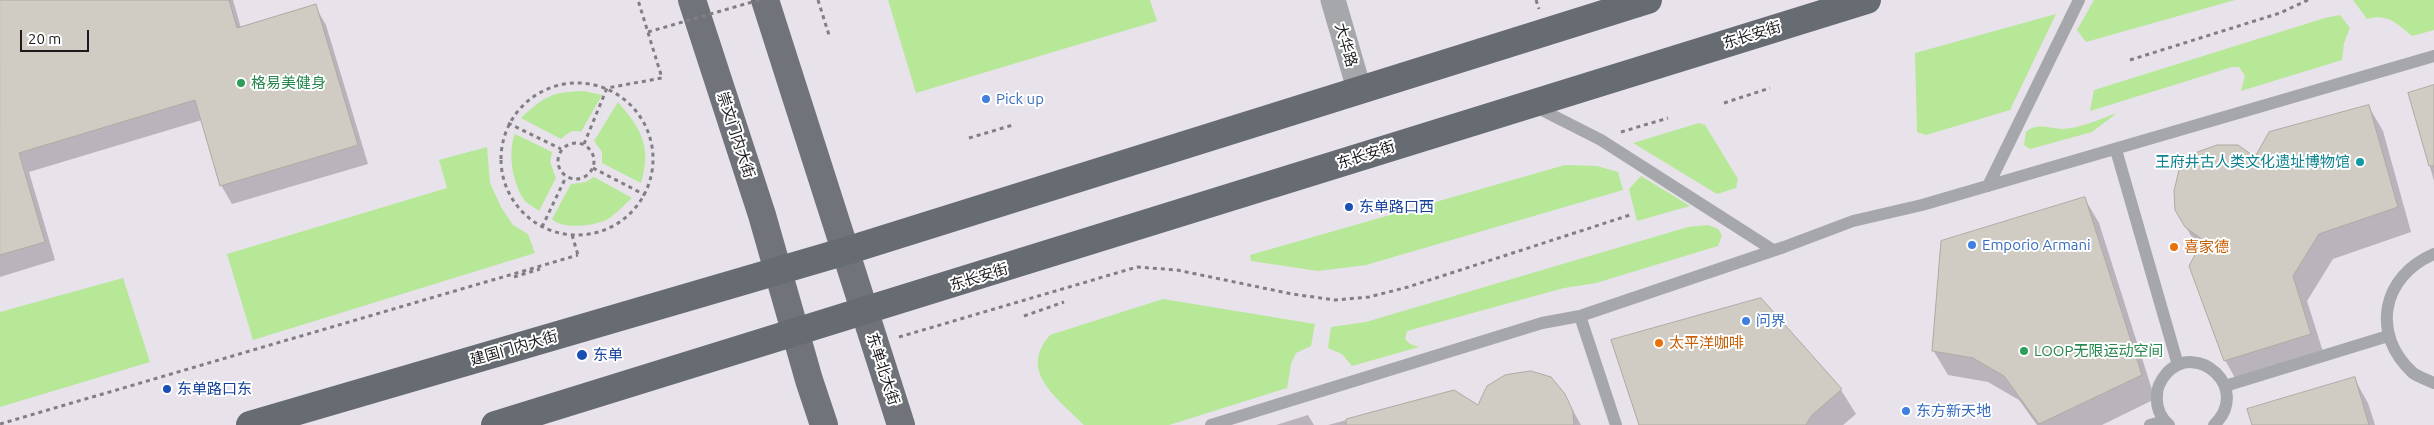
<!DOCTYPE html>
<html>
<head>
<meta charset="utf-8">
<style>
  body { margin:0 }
  #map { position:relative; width:2434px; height:425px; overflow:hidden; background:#e8e2ea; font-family:Ubuntu,sans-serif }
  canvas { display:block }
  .scale { position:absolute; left:20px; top:30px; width:69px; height:22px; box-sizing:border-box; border:2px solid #1c1a1d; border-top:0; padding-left:6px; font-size:15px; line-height:18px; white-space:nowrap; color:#1c1a1d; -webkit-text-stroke:4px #fff; paint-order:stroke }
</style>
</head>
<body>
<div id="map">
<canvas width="2434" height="425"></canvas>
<div class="scale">20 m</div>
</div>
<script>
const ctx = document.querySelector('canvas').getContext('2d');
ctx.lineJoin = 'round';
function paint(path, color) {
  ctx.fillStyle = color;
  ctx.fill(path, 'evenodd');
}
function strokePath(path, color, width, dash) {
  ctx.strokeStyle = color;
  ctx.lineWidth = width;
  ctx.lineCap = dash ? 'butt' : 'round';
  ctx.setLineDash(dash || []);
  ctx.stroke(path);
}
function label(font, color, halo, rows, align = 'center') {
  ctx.font = font + ' Ubuntu,"Noto Sans SC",sans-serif';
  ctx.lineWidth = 4;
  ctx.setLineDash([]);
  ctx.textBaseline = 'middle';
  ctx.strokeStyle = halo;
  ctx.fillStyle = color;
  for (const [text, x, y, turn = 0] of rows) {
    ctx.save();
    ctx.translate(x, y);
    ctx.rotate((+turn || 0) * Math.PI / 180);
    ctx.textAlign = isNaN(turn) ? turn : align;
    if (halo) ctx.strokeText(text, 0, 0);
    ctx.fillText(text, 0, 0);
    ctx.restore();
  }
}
paint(new Path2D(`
  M 888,0 L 1150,0 L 1157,21 L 916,93 Z
  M 2094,0 L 2235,0 L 2086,42 L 2077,30 Z
  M 2353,0 L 2434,0 L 2434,30 L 2412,36 C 2396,23 2388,13 2367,19 Z
  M 2056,14 L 2010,110 L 1926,135 L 1917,132 L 1915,53 Z
  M 2340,15 L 2350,28 L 2344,43 L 2342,60 L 2241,91 L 2245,76 L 2239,67 L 2232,67 L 2090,111 L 2094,90 L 2325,18 Z
  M 584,91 L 602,95 L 581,132 C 572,129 568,133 561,139 L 521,118 C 545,96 551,92 584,91 Z
  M 618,102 C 641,129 652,146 641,183 L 602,163 L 602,152 L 594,141 Z
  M 2117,113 L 2092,132 L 2030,149 L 2024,145 L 2026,132 C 2038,122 2049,129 2063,129 C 2081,128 2100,119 2117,113 Z
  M 1699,123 L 1705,125 L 1738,179 L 1736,188 L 1717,194 L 1633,143 Z
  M 515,134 L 552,152 L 550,162 L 556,178 L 539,211 C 535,208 530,205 526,202 C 513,187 507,152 515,134 Z
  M 487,147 L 490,183 L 501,207 L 513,225 L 528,234 L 535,253 L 253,340 L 227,254 L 447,188 L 439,160 Z
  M 1565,165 L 1597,166 L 1618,172 L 1623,190 L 1366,265 L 1318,271 L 1251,261 L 1250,255 Z
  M 1641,176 L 1690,206 L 1637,221 L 1629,189 Z
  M 594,177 L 632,198 C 624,205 616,214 608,219 C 596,226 562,230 552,219 L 571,184 L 586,182 Z
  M 1708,225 L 1718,229 L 1722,235 L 1718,246 L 1596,283 L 1564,288 L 1407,331 L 1405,339 L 1410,344 L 1419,347 L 1352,366 L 1342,354 L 1328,348 L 1331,327 L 1366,322 L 1688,227 Z
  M 123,278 L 150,362 L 0,407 L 0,312 Z
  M 1163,299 L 1315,324 L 1311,346 L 1296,353 L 1291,364 L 1287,388 L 1169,425 L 1084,425 C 1059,399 1017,372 1050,335 Z`), '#b6e898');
paint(new Path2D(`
  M 0,0 L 233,0 L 241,28 L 315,6 L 326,25 L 368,164 L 232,204 L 221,185 L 202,120 L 29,172 L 55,260 L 0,277 Z
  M 2434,87 L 2434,181 L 2409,93 Z
  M 2369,107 L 2383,131 L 2411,232 L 2333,259 L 2307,301 L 2325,358 L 2239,385 L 2225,360 L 2199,250 L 2186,227 L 2255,159 Z
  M 2085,199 L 2099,223 L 2155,399 L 2102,425 L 2037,425 L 2019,400 L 1988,382 L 1948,375 L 1933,350 Z
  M 1761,300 L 1841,390 L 1856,414 L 1843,425 L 1640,425 Z
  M 2354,378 L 2368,403 L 2375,425 L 2253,425 Z
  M 1453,392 L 1478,407 L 1564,394 L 1581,425 L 1328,425 Z
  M 1308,415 L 1314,425 L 1276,425 Z`), '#0003');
const building = new Path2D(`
  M 0,0 L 229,0 L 237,28 L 316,4 L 358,145 L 220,186 L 195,100 L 19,153 L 45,242 L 0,255 Z
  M 2434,85 L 2434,166 L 2429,166 L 2408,93 Z
  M 2369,105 L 2398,207 L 2319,234 L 2293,276 L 2311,334 L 2224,361 L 2189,266 L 2203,240 L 2185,227 L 2175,210 L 2174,191 L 2179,170 L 2192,154 L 2217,145 L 2238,145 L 2255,157 L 2269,132 Z
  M 2085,197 L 2142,375 L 2039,424 L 2004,376 L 1973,358 L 1932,351 L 1941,241 Z
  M 1761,298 L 1842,389 L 1811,416 L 1806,425 L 1639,425 L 1611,340 Z
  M 1531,371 L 1551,377 L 1565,394 L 1573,411 L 1574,425 L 1346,425 L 1346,419 L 1454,390 L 1478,405 L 1487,386 L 1505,375 Z
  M 2355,377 L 2369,425 L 2252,425 L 2247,409 Z`);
paint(building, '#d0cbc3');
strokePath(building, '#aea9a1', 1);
strokePath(new Path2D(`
  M 1536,0 L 1539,9
  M 2130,60 L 2280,13 L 2308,0
  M501 159a76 76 0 1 1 152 0a76 76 0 1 1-152 0Z
  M 1724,103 L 1770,88
  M 508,123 L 561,149
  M 1621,132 L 1668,118
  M 969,138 L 1013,125
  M558 161a18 18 0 1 1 36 0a18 18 0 1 1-36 0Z
  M 584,144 L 607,88 L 662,78 L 638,0
  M 593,168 L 645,195
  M 542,227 L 566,177
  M 572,235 L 578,255
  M 514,277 L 540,269
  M 1024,316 L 1064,302
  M 899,337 L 1137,267 L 1177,270 L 1292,294 L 1335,300 L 1369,297 L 1408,287 L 1633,214
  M 0,424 L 578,255`), '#827e84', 3, [4, 4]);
strokePath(new Path2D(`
  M 1534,106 L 1601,140 L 1773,250
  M 2116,150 L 2178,365
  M 1988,186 L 2079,0
  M 2434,254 C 2382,276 2370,334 2413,373 C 2419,377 2427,380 2434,383
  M 1580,316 L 1616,425
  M 2225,386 L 2388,336
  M 1211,425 L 1542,323 L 1580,316 L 1784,247 L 1853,221 L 1922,205 L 2434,56
  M 2150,425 L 2164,421
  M 2169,425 C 2160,417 2156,406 2157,395 C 2157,387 2161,380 2166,374 C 2197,339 2252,389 2214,425`), '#a5a7ab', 12);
strokePath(new Path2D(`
  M 1333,0 L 1359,89`), '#a5a7ab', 25);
strokePath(new Path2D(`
  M 692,0 L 762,215 L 809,380 L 824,425
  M 765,0 L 901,425`), '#70747a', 28);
strokePath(new Path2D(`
  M 250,425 L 846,251 L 1648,0
  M 495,425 C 953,286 1409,140 1867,0`), '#676b72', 28);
strokePath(new Path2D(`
  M 818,0 L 829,35
  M 648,32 L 759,0`), '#827e84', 3, [4, 4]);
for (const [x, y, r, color] of [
  [241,83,5,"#2e9e5b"],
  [986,99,5,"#3f7fe0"],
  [2360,162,5,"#0f9aa8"],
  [1349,207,5,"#1a4fb4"],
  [1972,245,5,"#3f7fe0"],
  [2174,247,5,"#e8710a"],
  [1746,321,5,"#3f7fe0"],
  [1659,343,5,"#e8710a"],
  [2024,351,5,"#2e9e5b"],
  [582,355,6,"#1a4fb4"],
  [167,389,5,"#1a4fb4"],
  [1906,411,5,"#3f7fe0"]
]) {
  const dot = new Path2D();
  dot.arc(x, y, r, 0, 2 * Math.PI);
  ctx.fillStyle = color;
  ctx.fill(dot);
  strokePath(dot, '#fff', 2);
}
label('15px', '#1c1a1d', '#fff', [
  ["东长安街",1752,35,-17],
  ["大华路",1346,45,74],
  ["崇文门内大街",736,135,72],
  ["东长安街",1366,155,-18],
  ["东长安街",979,277,-17],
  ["建国门内大街",514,348,-16],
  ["东单北大街",883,369,72]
]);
label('15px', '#27864d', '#fff', [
  ["格易美健身",251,83],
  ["LOOP无限运动空间",2034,351]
], 'left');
label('15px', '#366cbe', '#fff', [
  ["Pick up",996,99],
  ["Emporio Armani",1982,245],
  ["问界",1756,321],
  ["东方新天地",1916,411]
], 'left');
label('15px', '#0d838f', '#fff', [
  ["王府井古人类文化遗址博物馆",2350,162]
], 'right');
label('15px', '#164399', '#fff', [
  ["东单路口西",1359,207],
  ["东单",593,355],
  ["东单路口东",177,389]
], 'left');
label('15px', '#c56008', '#fff', [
  ["喜家德",2184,247],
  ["太平洋咖啡",1669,343]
], 'left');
</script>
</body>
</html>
